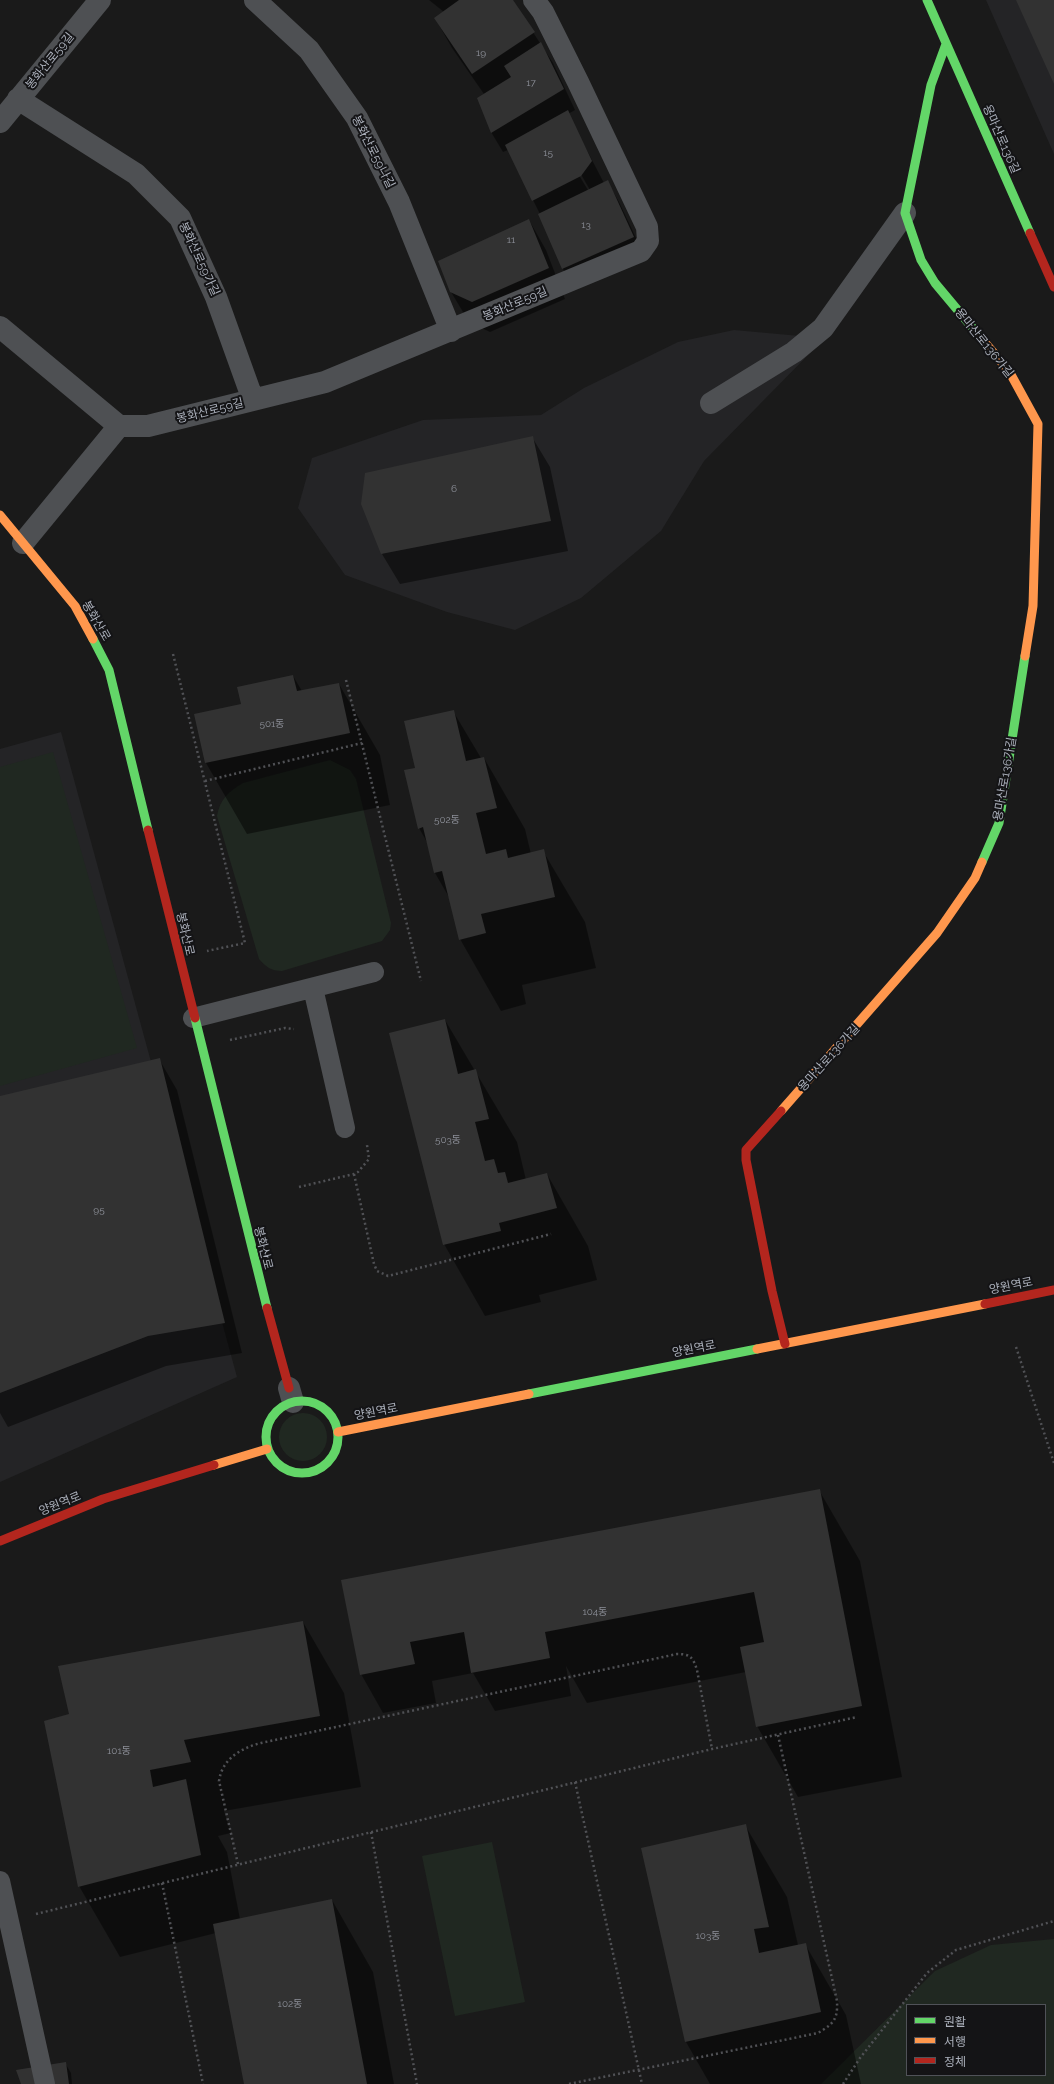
<!DOCTYPE html>
<html>
<head>
<meta charset="utf-8">
<style>
  body { margin:0 }
  #map { position:relative; width:1054px; height:2084px; overflow:hidden; background:#1a1a1a; font-family:Raleway,"Noto Sans KR",sans-serif }
  canvas { display:block }
  .legend { position:absolute; left:906px; top:2004px; width:140px; height:72px; box-sizing:border-box; background:#141416; border:1px solid #505258; margin:0; padding:5px 7px; list-style:none; font-size:12px; color:#abb0bb }
  .legend li { display:flex; align-items:center; gap:8px; height:20px }
  .legend b { width:20px; border:1px solid #505258 }
</style>
</head>
<body>
<div id="map">
<canvas width="1054" height="2084"></canvas>
<ul class="legend">
<li><b style="height:5px;background:#63d668"></b>원활</li>
<li><b style="height:5px;background:#ff974d"></b>서행</li>
<li><b style="height:5px;background:#b3261e"></b>정체</li>
</ul>
</div>
<script>
const ctx = document.querySelector('canvas').getContext('2d');
ctx.lineJoin = 'round';
function paint(path, color) {
  ctx.fillStyle = color;
  ctx.fill(path, 'evenodd');
}
function strokePath(path, color, width, dash) {
  ctx.strokeStyle = color;
  ctx.lineWidth = width;
  ctx.lineCap = dash ? 'butt' : 'round';
  ctx.setLineDash(dash || []);
  ctx.stroke(path);
}
function label(font, color, halo, rows, align = 'center') {
  ctx.font = font + ' Raleway,"Noto Sans KR",sans-serif';
  ctx.lineWidth = 4;
  ctx.setLineDash([]);
  ctx.textBaseline = 'middle';
  ctx.strokeStyle = halo;
  ctx.fillStyle = color;
  for (const [text, x, y, turn = 0] of rows) {
    ctx.save();
    ctx.translate(x, y);
    ctx.rotate((+turn || 0) * Math.PI / 180);
    ctx.textAlign = isNaN(turn) ? turn : align;
    if (halo) ctx.strokeText(text, 0, 0);
    ctx.fillText(text, 0, 0);
    ctx.restore();
  }
}
paint(new Path2D(`
  M 986,0 L 1054,0 L 1054,154 Z
  M 734,330 L 811,337 L 814,349 L 704,461 L 661,531 L 581,598 L 515,630 L 447,612 L 345,575 L 298,508 L 312,458 L 423,420 L 541,415 L 584,388 L 678,342 Z
  M 61,732 L 237,1377 L 0,1482 L 0,749 Z`), '#242426');
paint(new Path2D(`
  M 53,752 L 137,1048 L 0,1086 L 0,767 Z
  M 330,760 L 350,770 L 356,779 L 391,923 L 390,930 L 382,941 L 282,971 C 271,971 266,967 259,959 L 217,816 C 220,799 229,791 243,783 Z
  M279 1437a24 24 0 1 1 48 0a24 24 0 1 1-48 0Z
  M 492,1842 L 525,2002 L 455,2016 L 422,1856 Z
  M 1054,1939 L 1054,2084 L 821,2084 L 935,1971 L 991,1945 ZM 907,2005 L 1045,2005 L 1045,2075 L 907,2075 Z`), '#202821');
paint(new Path2D(`
  M 429,0 L 512,0 L 553,63 L 575,110 L 568,114 L 604,183 L 607,181 L 619,202 L 645,257 L 575,289 L 563,269 L 540,214 L 508,150 L 503,152 L 491,132 L 484,94 L 452,48 L 435,18 L 444,12 ZM 579,171 L 590,190 L 588,190 L 577,172 Z
  M 529,220 L 546,250 L 565,299 L 490,332 L 469,322 L 451,292 Z
  M 532,437 L 550,467 L 568,551 L 400,584 L 382,554 Z
  M 293,676 L 302,691 L 339,684 L 380,755 L 390,805 L 247,834 L 206,763 L 242,705 Z
  M 453,711 L 481,758 L 484,758 L 525,829 L 531,854 L 543,851 L 585,922 L 596,968 L 522,985 L 526,1004 L 501,1011 L 460,939 L 450,899 L 435,873 L 428,844 L 419,828 L 416,769 Z
  M 445,1020 L 517,1142 L 526,1180 L 547,1174 L 588,1246 L 597,1280 L 539,1295 L 541,1302 L 485,1316 L 444,1244 Z
  M 159,1059 L 177,1090 L 242,1353 L 166,1366 L 8,1427 L 0,1413 L 0,1097 Z
  M 819,1490 L 860,1561 L 902,1777 L 798,1797 L 757,1726 L 746,1672 L 587,1703 L 566,1666 L 571,1696 L 495,1711 L 473,1673 L 432,1681 L 436,1703 L 383,1713 L 361,1674 L 343,1581 Z
  M 303,1622 L 344,1693 L 361,1787 L 224,1811 L 231,1833 L 218,1836 L 227,1852 L 240,1919 L 332,1900 L 373,1972 L 394,2084 L 245,2084 L 216,1933 L 120,1957 L 79,1886 L 70,1714 Z
  M 745,1825 L 787,1897 L 798,1945 L 805,1944 L 846,2015 L 861,2084 L 710,2084 L 686,2042 Z
  M 65,2063 L 71,2073 L 72,2084 L 22,2084 Z`), '#0007');
paint(new Path2D(`
  M 459,0 L 513,0 L 535,32 L 472,74 L 434,18 Z
  M 1016,0 L 1054,0 L 1054,84 Z
  M 541,42 L 564,89 L 491,133 L 477,98 L 511,77 L 504,66 Z
  M 568,110 L 592,161 L 581,176 L 532,201 L 505,145 Z
  M 608,180 L 634,237 L 562,269 L 538,214 Z
  M 529,219 L 549,268 L 472,302 L 450,292 L 438,261 Z
  M 533,436 L 551,521 L 381,554 L 361,504 L 365,473 Z
  M 293,675 L 297,691 L 339,683 L 350,733 L 205,763 L 194,714 L 241,704 L 237,687 Z
  M 454,710 L 466,761 L 484,757 L 497,808 L 476,813 L 486,854 L 506,849 L 508,858 L 544,849 L 555,897 L 481,914 L 486,933 L 459,940 L 442,871 L 434,873 L 423,827 L 418,829 L 404,770 L 415,768 L 404,721 Z
  M 445,1019 L 458,1074 L 476,1069 L 489,1119 L 475,1122 L 485,1161 L 494,1159 L 498,1173 L 505,1172 L 508,1183 L 547,1173 L 557,1208 L 499,1223 L 501,1231 L 443,1245 L 389,1033 Z
  M 160,1058 L 225,1323 L 148,1336 L 0,1393 L 0,1096 Z
  M 820,1489 L 862,1706 L 756,1727 L 740,1647 L 764,1642 L 754,1592 L 545,1632 L 550,1658 L 471,1673 L 464,1632 L 410,1642 L 415,1664 L 360,1675 L 341,1580 Z
  M 303,1621 L 320,1716 L 184,1740 L 191,1762 L 150,1770 L 153,1787 L 186,1779 L 201,1855 L 78,1887 L 44,1721 L 69,1714 L 58,1666 Z
  M 746,1824 L 769,1927 L 754,1929 L 759,1953 L 806,1943 L 821,2012 L 685,2042 L 641,1848 Z
  M 332,1899 L 367,2084 L 244,2084 L 213,1924 Z
  M 66,2062 L 69,2084 L 21,2084 L 16,2070 Z`), '#323232');
strokePath(new Path2D(`
  M 173,654 L 245,943 L 207,951
  M 346,680 L 421,981
  M 205,781 L 362,743
  M 230,1040 L 285,1028 L 294,1029
  M 354,1174 L 374,1264 L 377,1271 L 388,1276 L 551,1234
  M 299,1187 L 354,1174 L 358,1172 L 369,1159 L 367,1145
  M 1016,1347 L 1054,1463
  M 575,1782 L 642,2084
  M 371,1832 L 417,2084
  M 238,1864 L 219,1781 C 222,1759 241,1748 261,1743 L 677,1654 C 690,1654 693,1657 697,1670 L 712,1749
  M 162,1883 L 203,2084
  M 36,1914 L 712,1749 L 857,1717
  M 569,2084 L 818,2033 C 833,2024 838,2020 837,2001 L 778,1735
  M 843,2084 L 860,2058 L 927,1973 L 956,1950 L 1054,1921`), '#505155', 2.5, [2, 3]);
strokePath(new Path2D(`
  M 313,988 L 345,1128
  M 193,1018 L 374,972
  M 0,1881 L 45,2084`), '#4e5053', 20);
strokePath(new Path2D(`
  M 255,0 L 309,50 L 357,118 L 399,202 L 451,331
  M 18,99 L 136,174 L 180,218 L 216,297 L 253,400
  M 0,122 L 100,0
  M 0,327 L 119,426 L 148,426 L 325,382 L 641,251 L 648,241 L 647,227 L 578,82 L 543,12 L 534,0
  M 711,403 L 794,352 L 823,328 L 905,213
  M 23,543 L 119,426
  M 289,1388 L 293,1402`), '#4e5053', 22);
strokePath(new Path2D(`
  M 927,0 L 1030,233
  M 946,44 L 931,85 L 905,213 L 921,260 L 935,283 L 981,338
  M 93,639 L 109,670 L 148,830
  M 982,862 L 999,823 L 1025,656
  M 195,1018 L 267,1308
  M 529,1394 L 757,1349
  M266 1437a36 36 0 1 1 72 0a36 36 0 1 1-72 0Z`), '#63d668', 9);
strokePath(new Path2D(`
  M 981,338 L 1009,371 L 1038,424 L 1033,606 L 1025,656
  M 0,515 L 75,606 L 93,639
  M 781,1111 L 937,933 L 975,878 L 982,862
  M 757,1349 L 985,1304
  M 338,1432 L 529,1394
  M 214,1465 L 267,1449`), '#ff974d', 9);
strokePath(new Path2D(`
  M 1030,233 L 1054,287
  M 148,830 L 195,1018
  M 781,1111 L 746,1150 L 746,1160 L 772,1291 L 785,1344
  M 985,1304 L 1054,1290
  M 267,1308 L 289,1388
  M 0,1541 L 103,1499 L 214,1465`), '#b3261e', 9);
label('10px', '#8d9099', null, [
  ["19",481,53],
  ["17",531,83],
  ["15",548,153],
  ["13",586,225],
  ["11",511,240],
  ["6",454,489],
  ["501동",272,724],
  ["502동",447,820],
  ["503동",448,1140],
  ["95",99,1210],
  ["104동",595,1612],
  ["101동",119,1751],
  ["103동",708,1936],
  ["102동",290,2004]
]);
label('12px', '#abb0bb', '#141416', [
  ["봉화산로59길",50,61,-51],
  ["용마산로136길",1001,139,66],
  ["봉화산로59나길",373,152,63],
  ["봉화산로59가길",199,259,65],
  ["봉화산로59길",515,304,-23],
  ["용마산로136가길",984,343,51],
  ["봉화산로59길",210,411,-14],
  ["봉화산로",96,621,60],
  ["용마산로136가길",1005,779,-80],
  ["봉화산로",185,934,77],
  ["용마산로136가길",829,1058,-48],
  ["봉화산로",263,1248,76],
  ["양원역로",1011,1286,-11],
  ["양원역로",694,1349,-11],
  ["양원역로",376,1412,-11],
  ["양원역로",60,1504,-22]
]);
</script>
</body>
</html>
